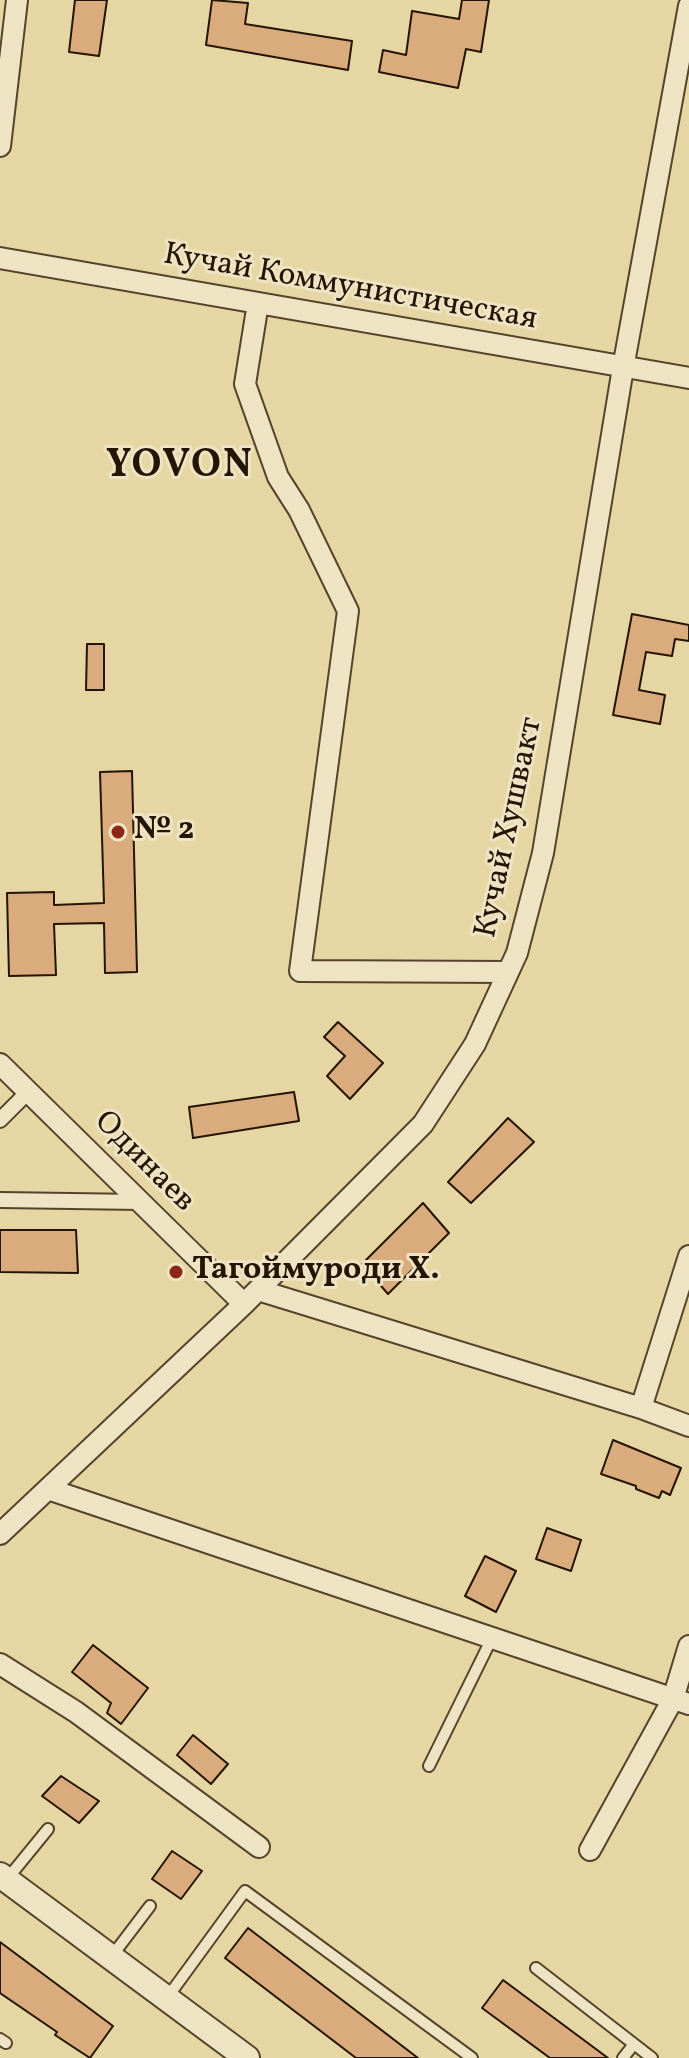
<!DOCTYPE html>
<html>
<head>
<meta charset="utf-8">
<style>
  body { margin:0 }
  canvas { display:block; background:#e5d6a4 }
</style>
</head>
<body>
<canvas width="689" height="2058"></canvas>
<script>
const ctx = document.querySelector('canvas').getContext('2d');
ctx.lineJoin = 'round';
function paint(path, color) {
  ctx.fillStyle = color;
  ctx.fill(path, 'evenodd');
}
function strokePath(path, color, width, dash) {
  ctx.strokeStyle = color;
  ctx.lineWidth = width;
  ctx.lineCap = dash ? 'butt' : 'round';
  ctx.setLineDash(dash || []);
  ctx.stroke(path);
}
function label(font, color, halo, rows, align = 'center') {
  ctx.font = font + ' Vollkorn,serif';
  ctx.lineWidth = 6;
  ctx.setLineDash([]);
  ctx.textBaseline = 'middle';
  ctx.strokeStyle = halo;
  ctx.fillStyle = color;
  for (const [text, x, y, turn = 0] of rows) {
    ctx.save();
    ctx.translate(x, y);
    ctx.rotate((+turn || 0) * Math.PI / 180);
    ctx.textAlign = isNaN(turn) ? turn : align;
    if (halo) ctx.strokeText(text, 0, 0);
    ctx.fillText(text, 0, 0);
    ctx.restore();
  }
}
const building = new Path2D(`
  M 75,0 L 107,0 L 99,56 L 69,52 Z
  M 212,0 L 248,3 L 245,24 L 352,41 L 348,70 L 206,45 Z
  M 462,0 L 489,0 L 481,52 L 466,49 L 458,88 L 379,72 L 383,50 L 406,55 L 412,11 L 459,19 Z
  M 632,614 L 689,625 L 689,641 L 675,639 L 672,656 L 646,652 L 639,690 L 665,695 L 660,724 L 613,715 Z
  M 87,644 L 104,644 L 104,690 L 86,690 Z
  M 132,771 L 137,972 L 105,973 L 104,923 L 54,924 L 56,975 L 9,976 L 7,893 L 54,892 L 54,905 L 104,903 L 100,772 Z
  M 338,1022 L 383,1063 L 350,1099 L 327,1076 L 345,1056 L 324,1037 Z
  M 294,1092 L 299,1121 L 193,1138 L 189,1107 Z
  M 508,1118 L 534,1142 L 471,1203 L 448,1182 Z
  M 423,1203 L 449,1233 L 388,1294 L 362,1264 Z
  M 0,1230 L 76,1230 L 78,1273 L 0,1272 Z
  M 613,1440 L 681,1468 L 670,1495 L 662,1491 L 659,1498 L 636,1489 L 636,1486 L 601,1474 Z
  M 547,1528 L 581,1540 L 571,1571 L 536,1559 Z
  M 485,1556 L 516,1571 L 496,1612 L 465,1596 Z
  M 93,1645 L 148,1688 L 121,1724 L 107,1713 L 111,1703 L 72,1672 Z
  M 193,1735 L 228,1764 L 211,1784 L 177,1755 Z
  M 61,1776 L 99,1801 L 79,1823 L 42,1796 Z
  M 172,1851 L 202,1871 L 181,1899 L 152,1879 Z
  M 248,1928 L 418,2058 L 356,2058 L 225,1958 Z
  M 0,1942 L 113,2026 L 90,2058 L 55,2035 L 57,2032 L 0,1993 Z
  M 503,1980 L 608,2058 L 550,2058 L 482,2008 Z`);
paint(building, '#daab7c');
strokePath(building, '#241402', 2);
const service = new Path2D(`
  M 429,1766 L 492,1638
  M 8,1878 L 48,1829
  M 112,1956 L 150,1906
  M 536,1968 L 652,2058
  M 167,1998 L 245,1891 L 472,2058
  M 0,2039 L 6,2043
  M 623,2058 L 634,2044`);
const pedestrian = new Path2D(`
  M 0,1120 L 28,1092
  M 0,1200 L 141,1202`);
const minor = new Path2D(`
  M 0,146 L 17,0
  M 0,258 L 689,378
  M 258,303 L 245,384 L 278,477 L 299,510 L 348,611 L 300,971 L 508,972
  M 0,1064 L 244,1304
  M 258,1290 L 641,1408 L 689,1426
  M 641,1408 L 689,1256
  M 48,1489 L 689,1704
  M 0,1534 L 244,1304 L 423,1124 L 475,1044 L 517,953 L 543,853 L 623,368 L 689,6
  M 0,1664 L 76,1712 L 259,1847
  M 590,1850 L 673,1699 L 689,1646`);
const tertiary = new Path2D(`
  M 0,1875 L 247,2058`);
strokePath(service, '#54442a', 14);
strokePath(pedestrian, '#54442a', 18);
strokePath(minor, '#54442a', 24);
strokePath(tertiary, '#54442a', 28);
strokePath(service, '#eee4c4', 10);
strokePath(pedestrian, '#eee4c4', 14);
strokePath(minor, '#eee4c4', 20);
strokePath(tertiary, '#eee4c4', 24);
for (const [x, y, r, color] of [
  [118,832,8,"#8f2418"],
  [176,1272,8,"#8f2418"]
]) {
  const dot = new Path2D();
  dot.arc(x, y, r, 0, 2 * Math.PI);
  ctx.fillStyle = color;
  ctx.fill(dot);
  strokePath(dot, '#eee4c4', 3);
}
label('32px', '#241402', '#eee4c4', [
  ["Кучай Коммунистическая",350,289,10],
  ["Кучай Хушвакт",511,828,-78],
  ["Одинаев",143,1163,45]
]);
label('bold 32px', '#241402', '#eee4c4', [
  ["№ 2",134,832],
  ["Тагоймуроди Х.",192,1272]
], 'left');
ctx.letterSpacing = '2px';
label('bold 40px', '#241402', '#eee4c4', [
  ["YOVON",180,469]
]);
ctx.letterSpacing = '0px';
</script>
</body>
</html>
